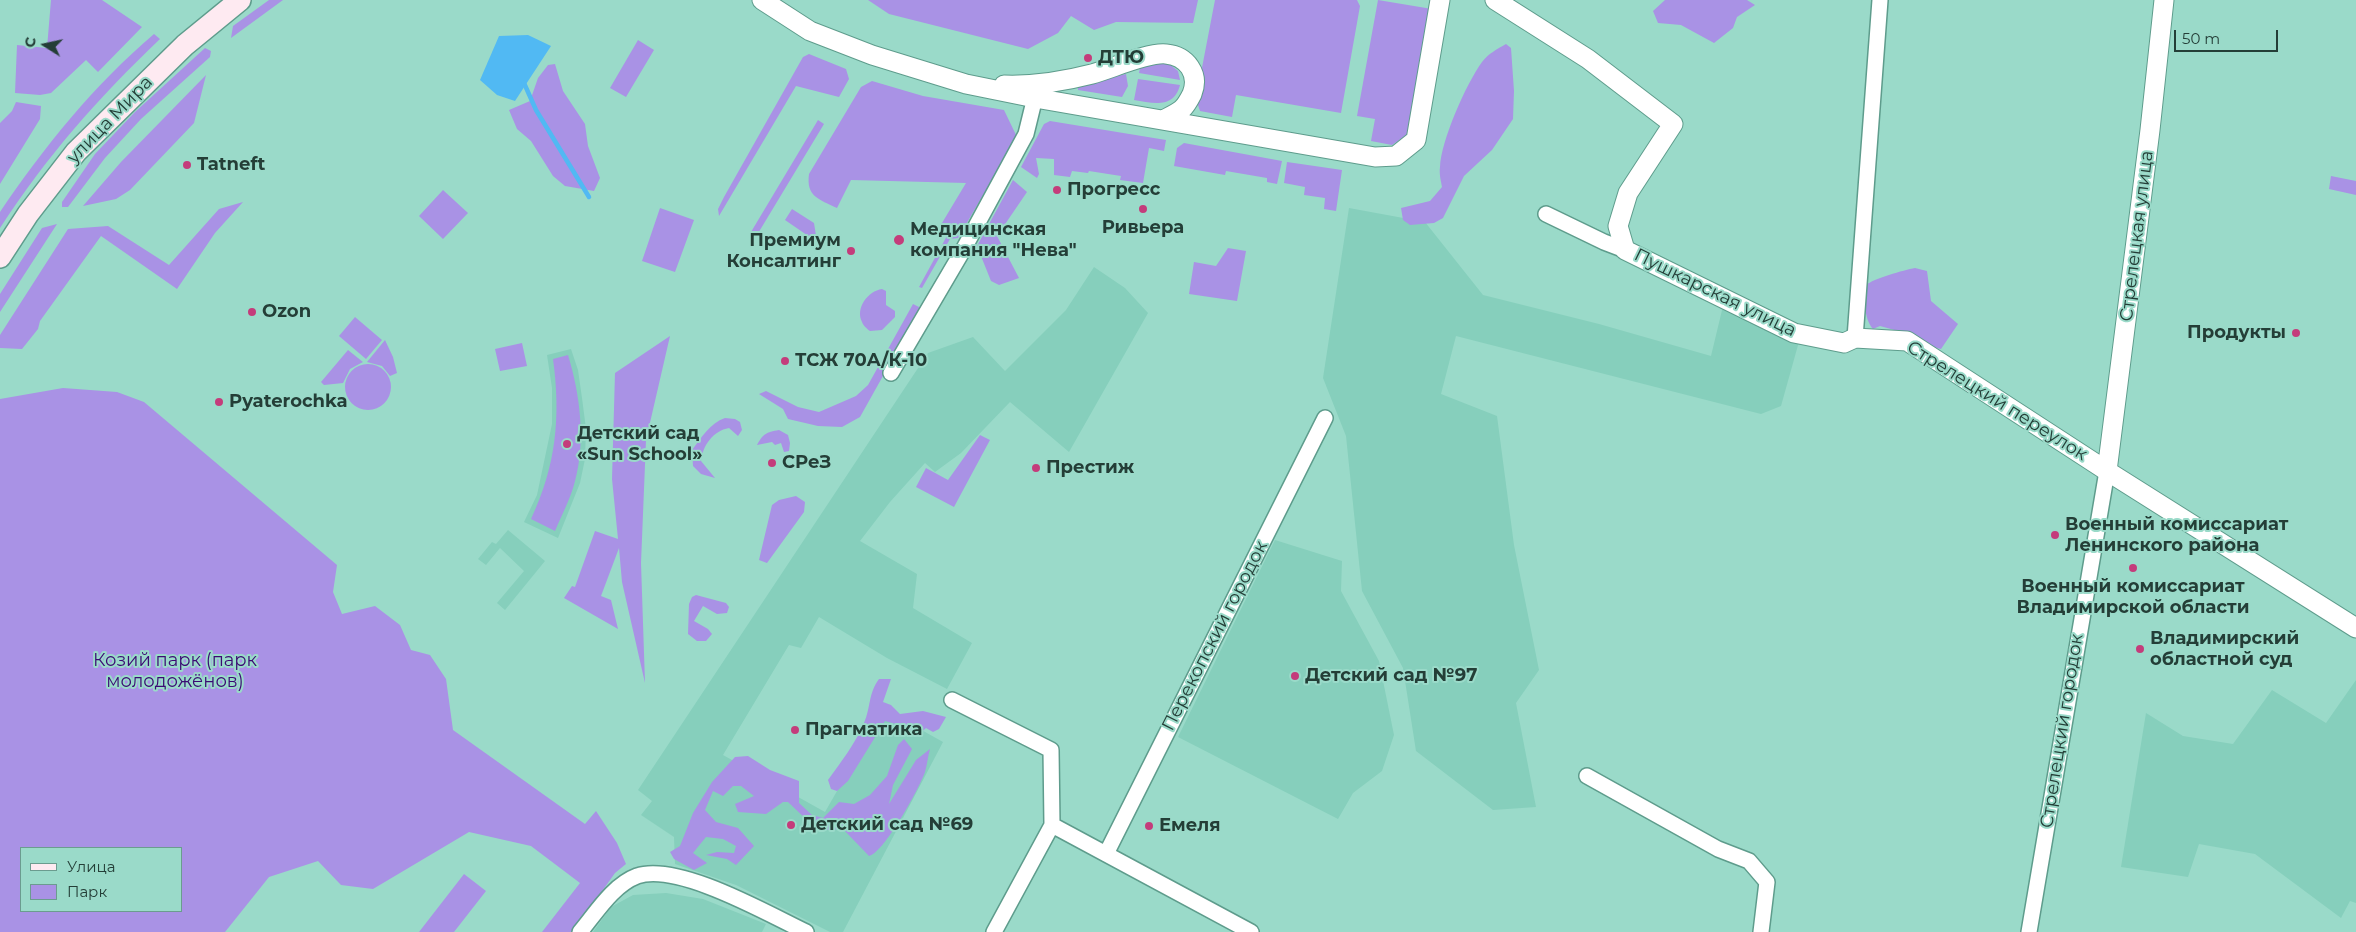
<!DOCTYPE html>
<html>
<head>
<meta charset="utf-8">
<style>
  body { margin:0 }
  #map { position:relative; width:2356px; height:932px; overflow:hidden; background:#9adac9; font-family:Montserrat,sans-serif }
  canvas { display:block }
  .legend { position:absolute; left:20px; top:847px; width:162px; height:65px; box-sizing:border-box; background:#9adac9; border:1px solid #6b9c8f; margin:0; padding:6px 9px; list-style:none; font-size:15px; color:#243e37 }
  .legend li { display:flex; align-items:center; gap:10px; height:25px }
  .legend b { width:25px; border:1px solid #6b9c8f }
  .north { position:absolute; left:20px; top:20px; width:50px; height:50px; -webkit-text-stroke:4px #9adac9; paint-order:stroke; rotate:280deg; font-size:14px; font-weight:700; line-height:20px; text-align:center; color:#243e37 }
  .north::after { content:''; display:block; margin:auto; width:18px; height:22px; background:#243e37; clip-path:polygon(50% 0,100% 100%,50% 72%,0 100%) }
  .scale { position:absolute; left:2174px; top:30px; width:104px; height:22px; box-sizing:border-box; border:2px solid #243e37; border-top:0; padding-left:6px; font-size:15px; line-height:18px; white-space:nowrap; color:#243e37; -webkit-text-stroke:4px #9adac9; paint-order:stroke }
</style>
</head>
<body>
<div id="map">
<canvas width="2356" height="932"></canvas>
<ul class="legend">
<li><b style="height:6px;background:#feeaf1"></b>Улица</li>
<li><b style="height:14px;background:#a992e5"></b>Парк</li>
</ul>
<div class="north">С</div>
<div class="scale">50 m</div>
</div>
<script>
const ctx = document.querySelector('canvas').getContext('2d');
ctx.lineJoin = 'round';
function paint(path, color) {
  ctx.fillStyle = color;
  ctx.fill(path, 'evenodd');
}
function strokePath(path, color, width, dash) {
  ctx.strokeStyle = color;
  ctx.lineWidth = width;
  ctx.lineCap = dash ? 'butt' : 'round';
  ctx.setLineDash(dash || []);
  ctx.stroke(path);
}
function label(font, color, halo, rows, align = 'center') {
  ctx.font = font + ' Montserrat,sans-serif';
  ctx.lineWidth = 4;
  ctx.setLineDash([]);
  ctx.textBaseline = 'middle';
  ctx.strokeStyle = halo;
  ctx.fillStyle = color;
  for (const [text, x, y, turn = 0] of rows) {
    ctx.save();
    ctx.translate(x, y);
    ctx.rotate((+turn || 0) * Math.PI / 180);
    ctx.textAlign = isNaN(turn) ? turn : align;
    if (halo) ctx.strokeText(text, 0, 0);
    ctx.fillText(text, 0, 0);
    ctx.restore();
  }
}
paint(new Path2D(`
  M 1349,208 L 1425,222 L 1483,295 L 1599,324 L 1711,356 L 1723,306 L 1800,338 L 1781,406 L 1761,414 L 1456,336 L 1441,394 L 1497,416 L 1514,545 L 1539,670 L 1516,703 L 1536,807 L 1493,810 L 1416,751 L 1403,668 L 1362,591 L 1346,436 L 1323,378 Z
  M 1094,267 L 1125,288 L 1148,313 L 1069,452 L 1010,402 L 961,453 L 935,472 L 925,463 L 890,502 L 860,541 L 917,574 L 913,608 L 972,643 L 947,689 L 887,658 L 819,617 L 801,648 L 789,645 L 723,755 L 825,812 L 884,709 L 943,742 L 843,932 L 830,932 L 736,885 L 675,864 L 674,837 L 641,815 L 652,801 L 638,790 L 928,353 L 973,337 L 1005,371 L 1066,310 Z
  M 571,349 L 578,370 L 582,398 L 586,429 L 585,459 L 580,483 L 558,538 L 524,522 L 537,495 L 552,424 L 552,388 L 547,355 Z
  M 508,530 L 545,561 L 505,610 L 497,603 L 524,571 L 500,548 L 486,565 L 478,559 L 492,542 L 496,544 Z
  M 1275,540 L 1342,561 L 1341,591 L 1379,661 L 1394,735 L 1382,771 L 1353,793 L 1338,819 L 1178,737 Z
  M 2356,680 L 2356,903 L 2350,901 L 2341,918 L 2255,854 L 2199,844 L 2188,877 L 2121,867 L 2146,713 L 2183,736 L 2233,744 L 2272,690 L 2326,723 Z
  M 666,893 L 703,899 L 766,924 L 762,932 L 593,932 L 611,907 L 633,895 Z`), '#86cfbc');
paint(new Path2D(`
  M 51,0 L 102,0 L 142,27 L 98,72 L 86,60 L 51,93 L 40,95 L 15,93 L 17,45 L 47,48 Z
  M 269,0 L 283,0 L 231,38 L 233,26 Z
  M 868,0 L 1198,0 L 1193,23 L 1116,22 L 1094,30 L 1071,16 L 1058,33 L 1028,49 L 889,14 Z
  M 1215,0 L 1357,0 L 1360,6 L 1341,113 L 1236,95 L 1232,117 L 1200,111 L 1196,99 Z
  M 1378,0 L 1432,9 L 1411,132 L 1392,145 L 1371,141 L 1375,119 L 1357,116 Z
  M 1665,0 L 1747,0 L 1755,5 L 1737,17 L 1733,28 L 1714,43 L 1681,25 L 1658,23 L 1653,11 Z
  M 154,34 L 160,39 C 97,99 47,156 0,228 L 0,212 C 44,147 94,85 154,34 Z
  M 638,40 L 654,50 L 626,97 L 610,88 Z
  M 1506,44 L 1511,48 L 1514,91 L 1513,119 L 1492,150 L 1464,176 L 1443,218 L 1434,223 L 1410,225 L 1403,220 L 1401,208 L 1430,201 L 1442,187 C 1441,181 1439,174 1440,167 C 1441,141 1466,84 1482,62 C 1488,54 1497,49 1506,44 Z
  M 205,48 L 211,51 L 210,57 L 141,119 L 105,158 L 68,207 L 62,207 L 62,202 L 95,154 L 135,112 Z
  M 809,54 L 846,69 L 849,79 L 839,97 L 796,86 L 719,216 L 718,209 L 724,197 L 803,57 Z
  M 1168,63 L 1178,71 L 1180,80 L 1139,73 L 1140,68 L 1155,64 Z
  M 555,64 L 563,91 L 585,124 L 588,146 L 600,178 L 594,191 L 565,186 L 553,176 L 531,141 L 517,129 L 509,110 L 530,101 L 538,78 L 548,65 Z
  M 1126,74 L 1128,86 L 1122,97 L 1078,90 L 1078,86 Z
  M 206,75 L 194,123 L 130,190 L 116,199 L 83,206 L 121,162 Z
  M 1138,79 L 1180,85 C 1174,109 1153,103 1134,100 Z
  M 872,81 L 923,96 L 1004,110 L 1017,137 L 958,238 L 950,239 L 922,288 L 919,287 L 948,234 L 942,223 L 966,183 L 851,180 L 837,208 C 819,199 806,197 809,174 L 861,87 Z
  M 16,102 L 41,106 L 40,119 L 0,184 L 0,123 L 12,111 Z
  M 818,120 L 824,124 L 757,235 L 751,232 Z
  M 1050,121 L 1166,140 L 1164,151 L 1149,148 L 1143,183 L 1120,180 L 1121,176 L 1089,171 L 1088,173 L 1072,171 L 1070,177 L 1054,175 L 1054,159 L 1036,158 L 1039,174 L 1037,178 L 1021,167 L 1044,124 Z
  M 1184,143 L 1282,161 L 1277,184 L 1267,182 L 1267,178 L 1226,171 L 1225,175 L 1174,166 L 1177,148 Z
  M 1287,162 L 1342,170 L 1336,211 L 1324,209 L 1325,198 L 1304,195 L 1305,187 L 1284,183 Z
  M 2331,176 L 2356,181 L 2356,195 L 2329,189 Z
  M 1013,180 L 1027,192 L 997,236 L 1019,278 L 999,285 L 991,281 L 977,246 Z
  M 443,190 L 468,213 L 443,239 L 419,216 Z
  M 243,202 L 215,233 L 177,289 L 101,236 L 40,321 L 38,329 L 22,349 L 0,348 L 0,335 L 68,229 L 108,226 L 169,265 L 219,209 Z
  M 660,208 L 694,220 L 675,272 L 642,261 Z
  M 792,209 L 814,223 L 817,242 L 785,220 Z
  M 57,224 L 0,312 L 0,294 L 42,228 Z
  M 1228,248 L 1246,251 L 1237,301 L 1189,294 L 1194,262 L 1216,266 Z
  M 1915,268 L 1927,271 L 1931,301 L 1958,324 L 1941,349 L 1920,344 L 1909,334 L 1880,326 L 1873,329 C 1863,317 1865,300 1866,285 C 1873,279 1904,270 1915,268 Z
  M 882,289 L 886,291 L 886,305 L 895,311 L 895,317 L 882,330 L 870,331 C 867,329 863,325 862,322 C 855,308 868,291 882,289 Z
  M 913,304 L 921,308 L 860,417 L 842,427 L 818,426 L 788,419 L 783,409 L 759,394 L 766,391 L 798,407 L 819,412 L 856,396 L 868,385 Z
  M 355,317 L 382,340 L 366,359 L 339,336 Z
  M 670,336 L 646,440 L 641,563 L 645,683 L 622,582 L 619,548 L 601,596 L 611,600 L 618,629 L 564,598 L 572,586 L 575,587 L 595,531 L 618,539 L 612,479 L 615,373 Z
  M 385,340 L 393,357 L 397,373 L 390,376 L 382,366 L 367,362 Z
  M 522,343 L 527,366 L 500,371 L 495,349 Z
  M 348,350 L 363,362 L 350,369 L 343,383 L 324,385 L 321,382 Z
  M 568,355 C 580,394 586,441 575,481 C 571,498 562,514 555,531 L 531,519 C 556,466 561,417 553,359 Z
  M345 387a23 23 0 1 1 46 0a23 23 0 1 1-46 0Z
  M 63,388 L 117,392 L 144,402 L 337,565 L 333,592 L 342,614 L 375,606 L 400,625 L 411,650 L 430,655 L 446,679 L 453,730 L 585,824 L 596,811 L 617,843 L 626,864 L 615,873 L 573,932 L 542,932 L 580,883 L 531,846 L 469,832 L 373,889 L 341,885 L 318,861 L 269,877 L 225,932 L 0,932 L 0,399 ZM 21,848 L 181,848 L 181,911 L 21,911 Z
  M 725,418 L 735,419 L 740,422 L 742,430 L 738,436 L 729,428 C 713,431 703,445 701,461 L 715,478 L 701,474 L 693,466 L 692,450 C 701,438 710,423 725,418 Z
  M 779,430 L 788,435 L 790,443 L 789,451 L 784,452 L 781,443 L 775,445 L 772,442 L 757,445 C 763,434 766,432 779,430 Z
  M 980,435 L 990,440 L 954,507 L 916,487 L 926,468 L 948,480 Z
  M 796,496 L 805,502 L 804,512 L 767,563 L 759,560 L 772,505 L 779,500 Z
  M 696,595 L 726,603 L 729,607 L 727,613 L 717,614 L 703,606 L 694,621 L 708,629 L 712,634 L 706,641 L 697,641 L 688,634 L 689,604 L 692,597 Z
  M 879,679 L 891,679 L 883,702 L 891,705 L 900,714 L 923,711 L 946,717 L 939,729 L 933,732 L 926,728 L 916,737 L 896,724 L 885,721 L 848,781 L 837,791 L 831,789 L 828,780 C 841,762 855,744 864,723 C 871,707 868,694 879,679 Z
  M 904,739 L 912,749 L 893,785 L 889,804 L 916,760 L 930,749 C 928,756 927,765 925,772 C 919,789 884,853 869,856 L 843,829 L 825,830 L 808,821 L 788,802 L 783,802 L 766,814 L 738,812 L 735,804 L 754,796 L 741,786 L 733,786 L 723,796 L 713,791 L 705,810 L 716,822 L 738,828 L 754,846 L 736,865 L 727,859 L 706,855 L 717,852 L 734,853 L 736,846 L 723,839 L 706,837 L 693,853 L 707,863 L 694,870 L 674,859 L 670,852 L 680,846 L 693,813 L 712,782 L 735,757 L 748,756 L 770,770 L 799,781 L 799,803 L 812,815 L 823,818 L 839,802 L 854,804 L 870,795 L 887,776 L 898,745 Z
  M 464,874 L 486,891 L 454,932 L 419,932 Z`), '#a992e5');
paint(new Path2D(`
  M 528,35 L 551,46 L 515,101 L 497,95 L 480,80 L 499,36 Z`), '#51b9f3');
strokePath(new Path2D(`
  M 524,83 L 536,110 L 589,197`), '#51b9f3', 4.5);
const minor = new Path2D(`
  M 1546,214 L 1604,242 L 1625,250
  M 1855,338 L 1880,0
  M 891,373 L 962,252 L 1026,134 L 1037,89
  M 952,700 L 1051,750 L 1052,825 L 994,932
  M 1587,776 L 1718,849 L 1749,861 L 1767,882 L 1761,932
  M 1052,825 L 1251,932
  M 1106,854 L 1325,418
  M 580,932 C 596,913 613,885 637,876 C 678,862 768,914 806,932
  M 2029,932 L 2107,471`);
const tertiary = new Path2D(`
  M 762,0 L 810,31 L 872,55 L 966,84 L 1035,98 L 1375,157 L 1396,156 L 1416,140 L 1440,0
  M 1495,0 L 1588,59 L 1673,124 L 1628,193 L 1618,226 L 1625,250 L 1794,333 L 1844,343 L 1855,338 L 1907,341 L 2107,471 L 2356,628
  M 1004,85 C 1032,86 1065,81 1092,74 C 1111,69 1148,52 1166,54 C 1187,56 1200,74 1192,94 C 1184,110 1181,111 1165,119
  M 2107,471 L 2150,130 L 2164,0`);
const secondary = new Path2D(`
  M 0,257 L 28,214 L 76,152 L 185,45 L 240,0`);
strokePath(minor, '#5e9c8c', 18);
strokePath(tertiary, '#5e9c8c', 21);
strokePath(secondary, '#5e9c8c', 24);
strokePath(minor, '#fff', 15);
strokePath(tertiary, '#fff', 19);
strokePath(secondary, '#feeaf1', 21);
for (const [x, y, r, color] of [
  [1088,58,5,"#c43c7b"],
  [187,165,5,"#c43c7b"],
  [1057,190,5,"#c43c7b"],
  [1143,209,5,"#c43c7b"],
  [899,240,6,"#c43c7b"],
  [851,251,5,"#c43c7b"],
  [252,312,5,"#c43c7b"],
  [2296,333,5,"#c43c7b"],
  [785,361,5,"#c43c7b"],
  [219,402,5,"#c43c7b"],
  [567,444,5,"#c43c7b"],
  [772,463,5,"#c43c7b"],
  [1036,468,5,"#c43c7b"],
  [2055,535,5,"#c43c7b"],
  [2133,568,5,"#c43c7b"],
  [2140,649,5,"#c43c7b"],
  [1295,676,5,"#c43c7b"],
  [795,730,5,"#c43c7b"],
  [791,825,5,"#c43c7b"],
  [1149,826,5,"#c43c7b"]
]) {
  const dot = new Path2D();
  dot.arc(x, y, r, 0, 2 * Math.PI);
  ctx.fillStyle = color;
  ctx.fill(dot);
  strokePath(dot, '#9adac9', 2);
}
label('bold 18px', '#243e37', '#9adac9', [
  ["ДТЮ",1098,58],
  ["Tatneft",197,165],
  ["Прогресс",1067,190],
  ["Ривьера",1143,228,"center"],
  ["Медицинская",910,230],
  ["компания \"Нева\"",910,251],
  ["Премиум",841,241,"right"],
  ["Консалтинг",841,262,"right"],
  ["Ozon",262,312],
  ["Продукты",2286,333,"right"],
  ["ТСЖ 70А/К-10",795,361],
  ["Pyaterochka",229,402],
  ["Детский сад",577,434],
  ["«Sun School»",577,455],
  ["СРеЗ",782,463],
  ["Престиж",1046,468],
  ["Военный комиссариат",2065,525],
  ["Ленинского района",2065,546],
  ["Военный комиссариат",2133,587,"center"],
  ["Владимирской области",2133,608,"center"],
  ["Владимирский",2150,639],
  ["областной суд",2150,660],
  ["Детский сад №97",1305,676],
  ["Прагматика",805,730],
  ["Детский сад №69",801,825],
  ["Емеля",1159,826]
], 'left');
label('18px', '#243e37', '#9adac9', [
  ["улица Мира",110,120,-46],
  ["Стрелецкая улица",2137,236,-83],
  ["Пушкарская улица",1715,293,26],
  ["Стрелецкий переулок",1997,401,32],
  ["Перекопский городок",1215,636,-63],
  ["Стрелецкий городок",2062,731,-81]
]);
label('18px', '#3b0a73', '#9adac9', [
  ["Козий парк (парк",175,661],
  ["молодожёнов)",175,682]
]);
</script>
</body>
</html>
